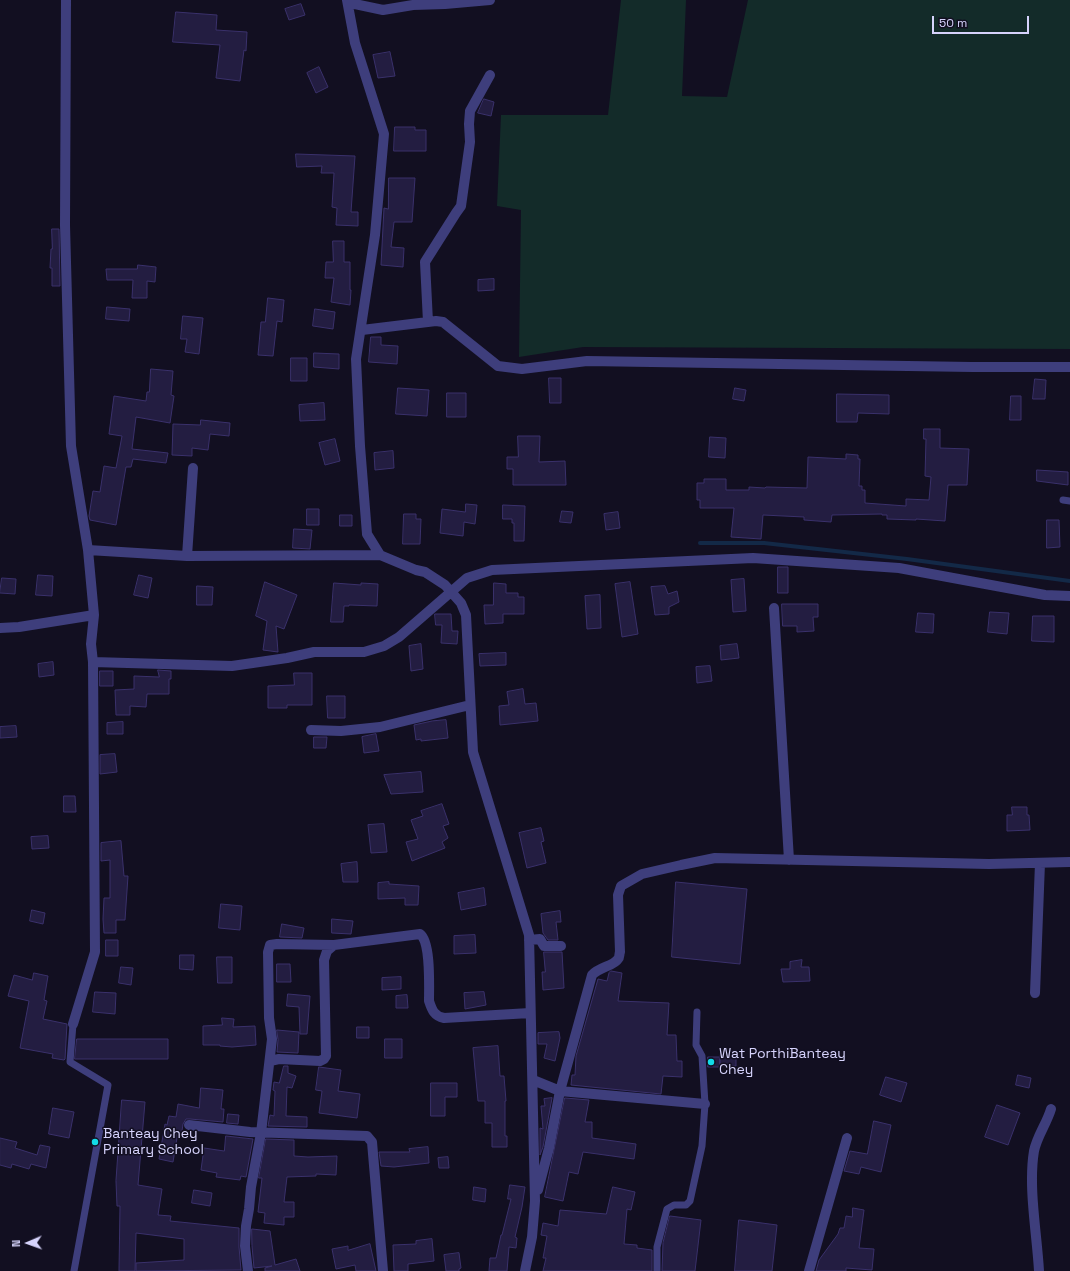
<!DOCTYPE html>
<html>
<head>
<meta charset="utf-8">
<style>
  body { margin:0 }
  #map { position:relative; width:1070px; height:1271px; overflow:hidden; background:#120f21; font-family:"Space Grotesk",sans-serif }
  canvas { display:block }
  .north { position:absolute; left:8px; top:1223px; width:40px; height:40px; -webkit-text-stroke:3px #120f21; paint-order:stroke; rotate:268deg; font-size:11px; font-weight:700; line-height:16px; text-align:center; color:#d6d3fc }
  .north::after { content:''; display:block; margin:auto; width:14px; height:18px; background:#d6d3fc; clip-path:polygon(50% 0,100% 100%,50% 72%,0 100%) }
  .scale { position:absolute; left:932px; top:16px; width:97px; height:18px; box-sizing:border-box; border:2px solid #d6d3fc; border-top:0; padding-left:5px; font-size:12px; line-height:14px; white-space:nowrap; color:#d6d3fc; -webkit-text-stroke:3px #120f21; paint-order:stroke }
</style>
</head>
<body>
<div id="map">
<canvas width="1070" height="1271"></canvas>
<div class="north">N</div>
<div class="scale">50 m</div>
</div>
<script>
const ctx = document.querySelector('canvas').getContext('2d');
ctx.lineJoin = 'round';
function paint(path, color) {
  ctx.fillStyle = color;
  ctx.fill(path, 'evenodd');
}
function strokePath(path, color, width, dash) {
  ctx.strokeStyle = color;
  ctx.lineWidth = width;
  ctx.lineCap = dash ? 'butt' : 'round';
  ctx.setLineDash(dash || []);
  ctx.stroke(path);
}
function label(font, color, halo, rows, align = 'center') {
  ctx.font = font + ' "Space Grotesk",sans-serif';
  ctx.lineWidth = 3;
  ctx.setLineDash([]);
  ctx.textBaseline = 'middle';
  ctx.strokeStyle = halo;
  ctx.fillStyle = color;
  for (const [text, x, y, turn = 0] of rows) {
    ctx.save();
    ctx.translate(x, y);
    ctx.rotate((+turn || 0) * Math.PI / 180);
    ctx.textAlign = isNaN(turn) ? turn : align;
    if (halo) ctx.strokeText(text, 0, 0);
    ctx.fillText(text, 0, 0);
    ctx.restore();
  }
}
paint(new Path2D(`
  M 621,0 L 686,0 L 682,96 L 727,97 L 748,0 L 1070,0 L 1070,349 L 583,347 L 519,357 L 521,210 L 497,206 L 501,115 L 608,115 Z`), '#132b29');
strokePath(new Path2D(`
  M 700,543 L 764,543 L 907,559 L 1070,581`), '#132947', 4);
const building = new Path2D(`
  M 301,4 L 305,15 L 289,20 L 285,9 Z
  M 176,12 L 217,15 L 216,30 L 247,32 L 246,51 L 244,50 L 240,81 L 216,78 L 220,45 L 173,42 Z
  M 390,52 L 395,76 L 378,78 L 373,55 Z
  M 319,67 L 328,87 L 316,93 L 307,73 Z
  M 484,99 L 494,102 L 491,116 L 478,113 Z
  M 395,127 L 415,127 L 415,130 L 426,130 L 426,151 L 394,151 Z
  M 296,154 L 355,156 L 351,212 L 358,212 L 358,226 L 336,225 L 337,208 L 332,207 L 334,173 L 321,173 L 322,166 L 297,167 Z
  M 389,178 L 415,178 L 412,222 L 394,222 L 391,247 L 404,248 L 403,267 L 381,265 L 384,208 L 388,209 Z
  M 52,229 L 59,229 L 60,286 L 52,286 L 52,268 L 50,268 L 51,249 L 52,249 Z
  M 333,241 L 344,241 L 344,262 L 350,262 L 350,290 L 351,290 L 350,305 L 331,302 L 334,278 L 325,278 L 326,262 L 333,262 Z
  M 138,265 L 156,267 L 155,282 L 147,281 L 147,298 L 132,298 L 133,280 L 107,280 L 106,269 L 137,269 Z
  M 494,279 L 494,290 L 478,291 L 478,280 Z
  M 268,298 L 284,300 L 282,322 L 277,321 L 273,356 L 258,355 L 261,322 L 265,322 Z
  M 107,307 L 130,309 L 129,321 L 106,319 Z
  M 315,309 L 335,312 L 333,329 L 313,326 Z
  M 183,316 L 203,318 L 199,354 L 185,352 L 187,339 L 181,339 Z
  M 371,337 L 381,337 L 381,345 L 398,346 L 397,364 L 369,362 Z
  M 314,353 L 339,354 L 339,369 L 314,367 Z
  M 291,358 L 307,358 L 307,381 L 291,381 Z
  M 151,369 L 173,371 L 171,395 L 174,396 L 170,423 L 136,417 L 132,449 L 168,453 L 166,463 L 133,459 L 131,467 L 126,467 L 116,525 L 90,520 L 89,516 L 93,491 L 100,492 L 104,466 L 116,468 L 122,436 L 109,434 L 114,396 L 146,401 L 147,392 L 149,392 Z
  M 549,378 L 561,378 L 561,403 L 550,403 Z
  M 1035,379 L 1046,380 L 1045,399 L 1033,399 Z
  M 398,388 L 429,390 L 427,416 L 396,414 Z
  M 735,388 L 746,390 L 744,401 L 733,399 Z
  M 447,393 L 466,393 L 466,417 L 447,417 Z
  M 837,394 L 889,395 L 889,414 L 858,413 L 857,422 L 837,422 Z
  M 1011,396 L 1021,396 L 1021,420 L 1010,420 Z
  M 324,403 L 325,420 L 300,421 L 299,405 Z
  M 201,420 L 230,423 L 229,436 L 210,434 L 208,450 L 192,448 L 192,456 L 172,455 L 173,424 L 200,425 Z
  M 924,429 L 940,429 L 940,448 L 969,449 L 967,485 L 948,485 L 945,521 L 916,519 L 916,520 L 887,519 L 887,515 L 882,515 L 882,514 L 832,515 L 831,522 L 804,520 L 804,517 L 763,515 L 761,539 L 731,537 L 734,508 L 700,508 L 700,500 L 697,500 L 697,483 L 704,483 L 704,479 L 726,479 L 726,490 L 749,490 L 749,487 L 765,488 L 766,487 L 807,488 L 808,457 L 846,459 L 846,454 L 858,455 L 858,459 L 860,459 L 859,486 L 862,486 L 862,490 L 865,490 L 865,503 L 906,506 L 906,499 L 929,500 L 931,477 L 925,476 L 926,439 L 924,439 Z
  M 518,436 L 540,436 L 539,462 L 565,461 L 566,485 L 513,485 L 513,469 L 507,469 L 507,457 L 518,457 Z
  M 710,437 L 726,438 L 725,458 L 709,457 Z
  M 335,439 L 340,461 L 325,465 L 319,443 Z
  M 393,451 L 394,468 L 375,470 L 374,453 Z
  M 1037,470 L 1068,472 L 1068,485 L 1037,481 Z
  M 466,504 L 477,505 L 475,524 L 464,522 L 463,536 L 440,533 L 442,509 L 465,512 Z
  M 503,505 L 525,506 L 524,541 L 514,541 L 514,523 L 512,523 L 512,519 L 503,519 Z
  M 307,509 L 319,509 L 319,525 L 307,525 Z
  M 562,511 L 573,512 L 571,523 L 560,522 Z
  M 618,512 L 620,528 L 606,530 L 604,514 Z
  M 404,514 L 416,514 L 416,519 L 421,519 L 420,544 L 403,544 Z
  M 340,515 L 352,515 L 352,526 L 340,526 Z
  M 1047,520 L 1059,520 L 1060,547 L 1047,548 Z
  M 294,529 L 312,530 L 310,549 L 293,548 Z
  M 778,567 L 788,567 L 788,593 L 778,593 Z
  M 38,575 L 53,576 L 52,596 L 36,595 Z
  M 139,575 L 152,578 L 148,598 L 134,595 Z
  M 2,578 L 16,579 L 15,594 L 0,593 Z
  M 744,579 L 746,611 L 733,612 L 731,580 Z
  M 265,582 L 297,595 L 284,629 L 276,626 L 278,652 L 263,650 L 267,621 L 256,616 Z
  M 630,582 L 638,634 L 622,637 L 615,584 Z
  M 334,583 L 361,585 L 361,583 L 378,584 L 377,606 L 349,605 L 349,606 L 344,606 L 343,622 L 331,622 Z
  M 494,583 L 506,584 L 506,593 L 518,593 L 518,597 L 524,597 L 524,614 L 503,614 L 503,623 L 485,624 L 484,605 L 493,605 Z
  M 197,586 L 213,587 L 212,605 L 197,605 Z
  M 665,586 L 668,594 L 677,591 L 679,602 L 669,607 L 669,614 L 655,615 L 651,587 Z
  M 600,595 L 601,628 L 587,629 L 585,596 Z
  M 782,604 L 818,604 L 818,617 L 813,617 L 814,631 L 797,632 L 797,626 L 783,626 Z
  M 990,612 L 1009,613 L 1007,634 L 988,632 Z
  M 918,613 L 934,614 L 933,633 L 916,632 Z
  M 435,614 L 451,614 L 452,631 L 458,631 L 457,644 L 441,643 L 442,625 L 436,625 Z
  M 1033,616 L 1054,616 L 1054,642 L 1032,641 Z
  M 421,644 L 423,669 L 411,671 L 409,646 Z
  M 737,644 L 739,658 L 721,660 L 720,646 Z
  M 506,653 L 506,665 L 480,666 L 479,654 Z
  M 53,662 L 54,675 L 39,677 L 38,664 Z
  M 710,666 L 712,681 L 697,683 L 696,667 Z
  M 158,670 L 171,671 L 171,679 L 169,679 L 169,694 L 147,694 L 146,707 L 130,706 L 130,715 L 116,715 L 115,690 L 134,689 L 134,676 L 159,677 Z
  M 100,671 L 113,671 L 113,686 L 100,686 Z
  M 294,673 L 312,673 L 312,705 L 287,705 L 287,708 L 268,708 L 268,686 L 294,685 Z
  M 523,689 L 525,704 L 536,703 L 538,721 L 500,725 L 499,706 L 509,705 L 507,692 Z
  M 327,696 L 345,696 L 345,718 L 328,718 Z
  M 446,720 L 448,738 L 421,741 L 421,739 L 416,740 L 414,725 L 432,721 Z
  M 123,722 L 123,734 L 107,734 L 107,723 Z
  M 16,726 L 17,737 L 0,738 L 0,727 Z
  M 376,734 L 379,751 L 364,753 L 362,737 Z
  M 314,737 L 327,737 L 326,748 L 314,748 Z
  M 115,754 L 117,772 L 100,774 L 100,755 Z
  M 421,772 L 423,792 L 391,794 L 384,775 Z
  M 64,796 L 75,796 L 76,812 L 64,812 Z
  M 442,804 L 449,824 L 443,826 L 448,838 L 442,842 L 445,848 L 412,861 L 406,842 L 418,839 L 411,820 L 423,816 L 421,811 Z
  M 1012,807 L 1027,807 L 1027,815 L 1029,815 L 1030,830 L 1007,831 L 1007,815 L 1012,815 Z
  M 384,824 L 387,852 L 371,853 L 368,825 Z
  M 541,828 L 544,841 L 541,842 L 546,863 L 527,868 L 519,833 Z
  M 48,836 L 49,848 L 32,849 L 31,837 Z
  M 121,841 L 124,876 L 128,876 L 125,920 L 116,920 L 116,933 L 104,933 L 103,919 L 104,898 L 110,898 L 110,860 L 101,861 L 101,843 Z
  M 357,862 L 358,882 L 343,882 L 341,864 Z
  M 389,882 L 389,884 L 419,886 L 418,905 L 405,905 L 405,898 L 378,899 L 378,883 Z
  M 676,882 L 747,889 L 740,964 L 672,957 Z
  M 484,888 L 486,905 L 461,910 L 458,893 Z
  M 221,904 L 242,906 L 240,930 L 219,928 Z
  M 32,910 L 45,913 L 43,924 L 30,921 Z
  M 560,911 L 561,922 L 556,922 L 558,940 L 548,940 L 543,933 L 541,914 Z
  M 332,919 L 353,921 L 351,934 L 332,933 Z
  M 282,924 L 304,928 L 302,938 L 280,937 Z
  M 475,935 L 476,953 L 454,954 L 454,936 Z
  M 106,940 L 118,940 L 118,956 L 106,956 Z
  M 544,952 L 562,952 L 564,988 L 543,990 L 542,972 L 545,972 Z
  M 180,955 L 194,955 L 193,970 L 180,969 Z
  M 217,957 L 232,957 L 232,983 L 218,983 Z
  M 802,960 L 801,967 L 809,967 L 810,981 L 783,982 L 781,969 L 790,969 L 790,962 Z
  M 277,964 L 290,964 L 291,982 L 277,982 Z
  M 121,967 L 133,968 L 131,985 L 119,983 Z
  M 611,971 L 622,973 L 618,1001 L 669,1003 L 667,1035 L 676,1035 L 677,1061 L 682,1061 L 682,1077 L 663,1076 L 661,1094 L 571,1085 L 572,1075 L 575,1075 L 576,1056 L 598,979 L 607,981 L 609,973 Z
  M 34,973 L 48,976 L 44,1000 L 47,1001 L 43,1019 L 67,1024 L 65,1059 L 64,1060 L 52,1058 L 53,1054 L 20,1048 L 29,1001 L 8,996 L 14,975 L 32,980 Z
  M 401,977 L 401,989 L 382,990 L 382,978 Z
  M 95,992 L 116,993 L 115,1014 L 93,1012 Z
  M 484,992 L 486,1005 L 465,1009 L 464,993 Z
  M 288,994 L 310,996 L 307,1034 L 300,1034 L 299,1007 L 287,1006 Z
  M 407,995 L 408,1008 L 396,1008 L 396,996 Z
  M 222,1018 L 234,1019 L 233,1027 L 255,1026 L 256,1045 L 232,1047 L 220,1046 L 220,1045 L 203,1045 L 203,1026 L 222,1025 Z
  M 357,1027 L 369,1027 L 369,1038 L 357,1038 Z
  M 277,1030 L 299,1032 L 298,1053 L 277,1052 L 278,1040 Z
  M 559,1032 L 560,1038 L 555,1061 L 544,1058 L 547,1044 L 538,1044 L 538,1033 Z
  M 77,1039 L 168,1039 L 168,1059 L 75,1059 Z
  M 385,1039 L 402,1039 L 402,1058 L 385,1058 Z
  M 498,1046 L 500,1076 L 504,1076 L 506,1101 L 505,1101 L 505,1136 L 507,1136 L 507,1147 L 492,1147 L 492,1123 L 485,1123 L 485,1101 L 478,1101 L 473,1048 Z
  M 720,1051 L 736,1051 L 736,1066 L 720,1066 Z
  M 708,1057 L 720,1057 L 720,1067 L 708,1067 Z
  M 284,1066 L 288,1066 L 288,1073 L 296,1076 L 292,1088 L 287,1087 L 286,1116 L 307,1117 L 307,1127 L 268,1126 L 270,1115 L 274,1116 L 275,1091 L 273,1090 L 274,1082 L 279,1083 Z
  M 319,1067 L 341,1070 L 338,1091 L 360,1094 L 357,1118 L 319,1113 L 322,1091 L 316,1090 Z
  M 1018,1075 L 1031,1078 L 1029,1088 L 1016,1085 Z
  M 886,1077 L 907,1083 L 901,1102 L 880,1095 Z
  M 431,1083 L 457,1083 L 457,1097 L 445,1097 L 445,1116 L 431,1116 Z
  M 201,1088 L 223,1090 L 221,1109 L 224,1109 L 223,1122 L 190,1119 L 186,1119 L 183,1124 L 181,1138 L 177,1138 L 173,1162 L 159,1159 L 165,1124 L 167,1125 L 169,1116 L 176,1117 L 178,1104 L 199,1108 Z
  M 552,1098 L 543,1147 L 540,1155 L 540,1128 L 543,1129 L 541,1106 L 545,1106 L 544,1099 Z
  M 565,1098 L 589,1100 L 585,1122 L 592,1122 L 592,1138 L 636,1144 L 634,1159 L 583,1152 L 578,1174 L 569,1172 L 563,1201 L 545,1197 Z
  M 122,1100 L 145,1102 L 138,1185 L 162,1189 L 158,1215 L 171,1216 L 170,1221 L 239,1228 L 239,1247 L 241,1270 L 136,1271 L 136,1263 L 184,1260 L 184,1239 L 136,1233 L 135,1271 L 119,1271 L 120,1206 L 117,1206 L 116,1181 Z
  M 997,1105 L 1020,1113 L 1008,1145 L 985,1137 Z
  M 53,1108 L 74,1112 L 69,1138 L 49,1134 Z
  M 228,1114 L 239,1115 L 238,1124 L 227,1123 Z
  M 874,1121 L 891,1125 L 881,1172 L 861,1167 L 859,1174 L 844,1171 L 850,1151 L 867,1154 Z
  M 226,1136 L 253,1139 L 246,1177 L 241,1176 L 240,1180 L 216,1177 L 217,1173 L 201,1170 L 204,1148 L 224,1151 Z
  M 0,1138 L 17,1142 L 15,1148 L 37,1155 L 40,1145 L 50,1147 L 46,1168 L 31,1164 L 29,1169 L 12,1164 L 11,1168 L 0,1165 Z
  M 266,1139 L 294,1140 L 294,1156 L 308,1157 L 337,1156 L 336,1175 L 316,1174 L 316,1176 L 287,1177 L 284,1202 L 294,1202 L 294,1217 L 284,1217 L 284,1225 L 264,1223 L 265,1213 L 258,1212 L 262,1178 L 259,1178 Z
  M 428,1147 L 429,1163 L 394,1167 L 381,1166 L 379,1152 L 410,1152 L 409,1149 Z
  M 448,1157 L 449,1168 L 439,1168 L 438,1158 Z
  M 510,1185 L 525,1187 L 522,1207 L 515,1237 L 517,1238 L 516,1248 L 509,1247 L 507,1271 L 489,1271 L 490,1258 L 496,1258 L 501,1235 L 502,1235 L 511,1199 L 508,1199 Z
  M 474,1187 L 486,1189 L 485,1202 L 473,1200 Z
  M 613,1187 L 635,1192 L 631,1210 L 627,1209 L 624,1244 L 637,1245 L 637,1248 L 652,1250 L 652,1271 L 543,1271 L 546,1258 L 543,1258 L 547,1236 L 541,1235 L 543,1223 L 558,1226 L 560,1210 L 606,1214 Z
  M 194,1190 L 212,1193 L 210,1206 L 192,1203 Z
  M 853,1208 L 864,1210 L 859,1248 L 874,1249 L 872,1270 L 846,1268 L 846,1271 L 816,1271 L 819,1260 L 838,1234 L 840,1228 L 844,1228 L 846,1216 L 852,1217 Z
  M 670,1216 L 701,1220 L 695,1271 L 662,1271 L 663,1243 Z
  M 739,1220 L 777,1225 L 772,1271 L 735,1271 Z
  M 252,1229 L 270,1231 L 275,1265 L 296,1259 L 300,1271 L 265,1271 L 265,1268 L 272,1266 L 254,1268 L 252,1246 Z
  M 432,1239 L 434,1261 L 408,1264 L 408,1271 L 394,1271 L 393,1245 L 416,1244 L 416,1241 Z
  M 370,1244 L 376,1271 L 356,1271 L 355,1265 L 336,1269 L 332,1249 L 348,1246 L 348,1250 Z
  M 459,1253 L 461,1268 L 459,1269 L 459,1271 L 446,1271 L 444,1255 Z`);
paint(building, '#231d41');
strokePath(building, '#3a316b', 1);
strokePath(new Path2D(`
  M 1063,500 L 1070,501
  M 73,1024 L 70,1062 L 108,1085 L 74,1271
  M 657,1271 L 657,1247 L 667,1209 L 674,1205 L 686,1205 L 690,1201 L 702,1146 L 705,1104 L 702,1056 L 696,1045 L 697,1012`), '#3e3e7c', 7);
strokePath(new Path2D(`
  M 66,0 L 65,225 L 71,446 L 88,550 L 94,615 L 91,644 L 93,662 L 95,952 L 73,1024
  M 347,0 L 355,43 L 384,134 L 375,235 L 356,359 L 360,446 L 367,534 L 380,555 L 416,570 L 425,572 L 445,585 L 461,603 L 466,615 L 473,752 L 529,935 L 535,1201 L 532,1237 L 525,1271
  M 348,5 L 355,4 L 383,10 L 413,5 L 445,4 L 490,0
  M 428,322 L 425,262 L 456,213 L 461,206 L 470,142 L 469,124 L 470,111 L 490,75
  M 362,330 L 436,321 L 443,322 L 498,366 L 522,369 L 587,361 L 972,367 L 1070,367
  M 88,550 L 187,556 L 380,555
  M 187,556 L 193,468
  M 774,608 L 789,860
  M 0,628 L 19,627 L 94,615
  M 93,662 L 232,666 L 287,658 L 314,652 L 364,652 L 384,646 L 399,637 L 467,578 L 492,570 L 753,558 L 899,568 L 1045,595 L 1070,596
  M 311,730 L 341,731 L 380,727 L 470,705
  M 529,940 L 540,939 L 544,946 L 561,946
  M 1035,993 L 1040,863
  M 270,1061 L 279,1059 L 320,1061 L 324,1059 L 326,1056 L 324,960 L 327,951 L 334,945
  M 533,1080 L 560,1091 L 705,1104
  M 189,1125 L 250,1132 L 367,1136 L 372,1142 L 383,1271
  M 538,1190 L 549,1148 L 560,1091 L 592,975 C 599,967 614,966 618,959 C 620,957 619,954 620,952 L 618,895 L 621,886 L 642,874 L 681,865 L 715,858 L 989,864 L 1070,862
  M 248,1271 L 245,1246 L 246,1226 L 249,1209 L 251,1187 L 261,1133 L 272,1039 L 269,1018 L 268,952 L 270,945 L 277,944 L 334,945 L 420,934 C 431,942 429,986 429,1001 C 432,1010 434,1016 444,1018 L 530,1013
  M 809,1271 L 847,1138
  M 1039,1271 C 1037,1234 1028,1187 1034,1151 C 1037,1136 1047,1123 1051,1109`), '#3e3e7c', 10);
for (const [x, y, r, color] of [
  [711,1062,4,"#12dbe8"],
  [95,1142,4,"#12dbe8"]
]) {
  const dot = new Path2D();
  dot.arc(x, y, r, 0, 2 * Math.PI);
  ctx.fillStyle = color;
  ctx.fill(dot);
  strokePath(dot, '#120f21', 1.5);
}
label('14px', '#d6d3fc', '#120f21', [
  ["Wat PorthiBanteay",719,1054],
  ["Chey",719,1070],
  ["Banteay Chey",103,1134],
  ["Primary School",103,1150]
], 'left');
</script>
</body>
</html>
